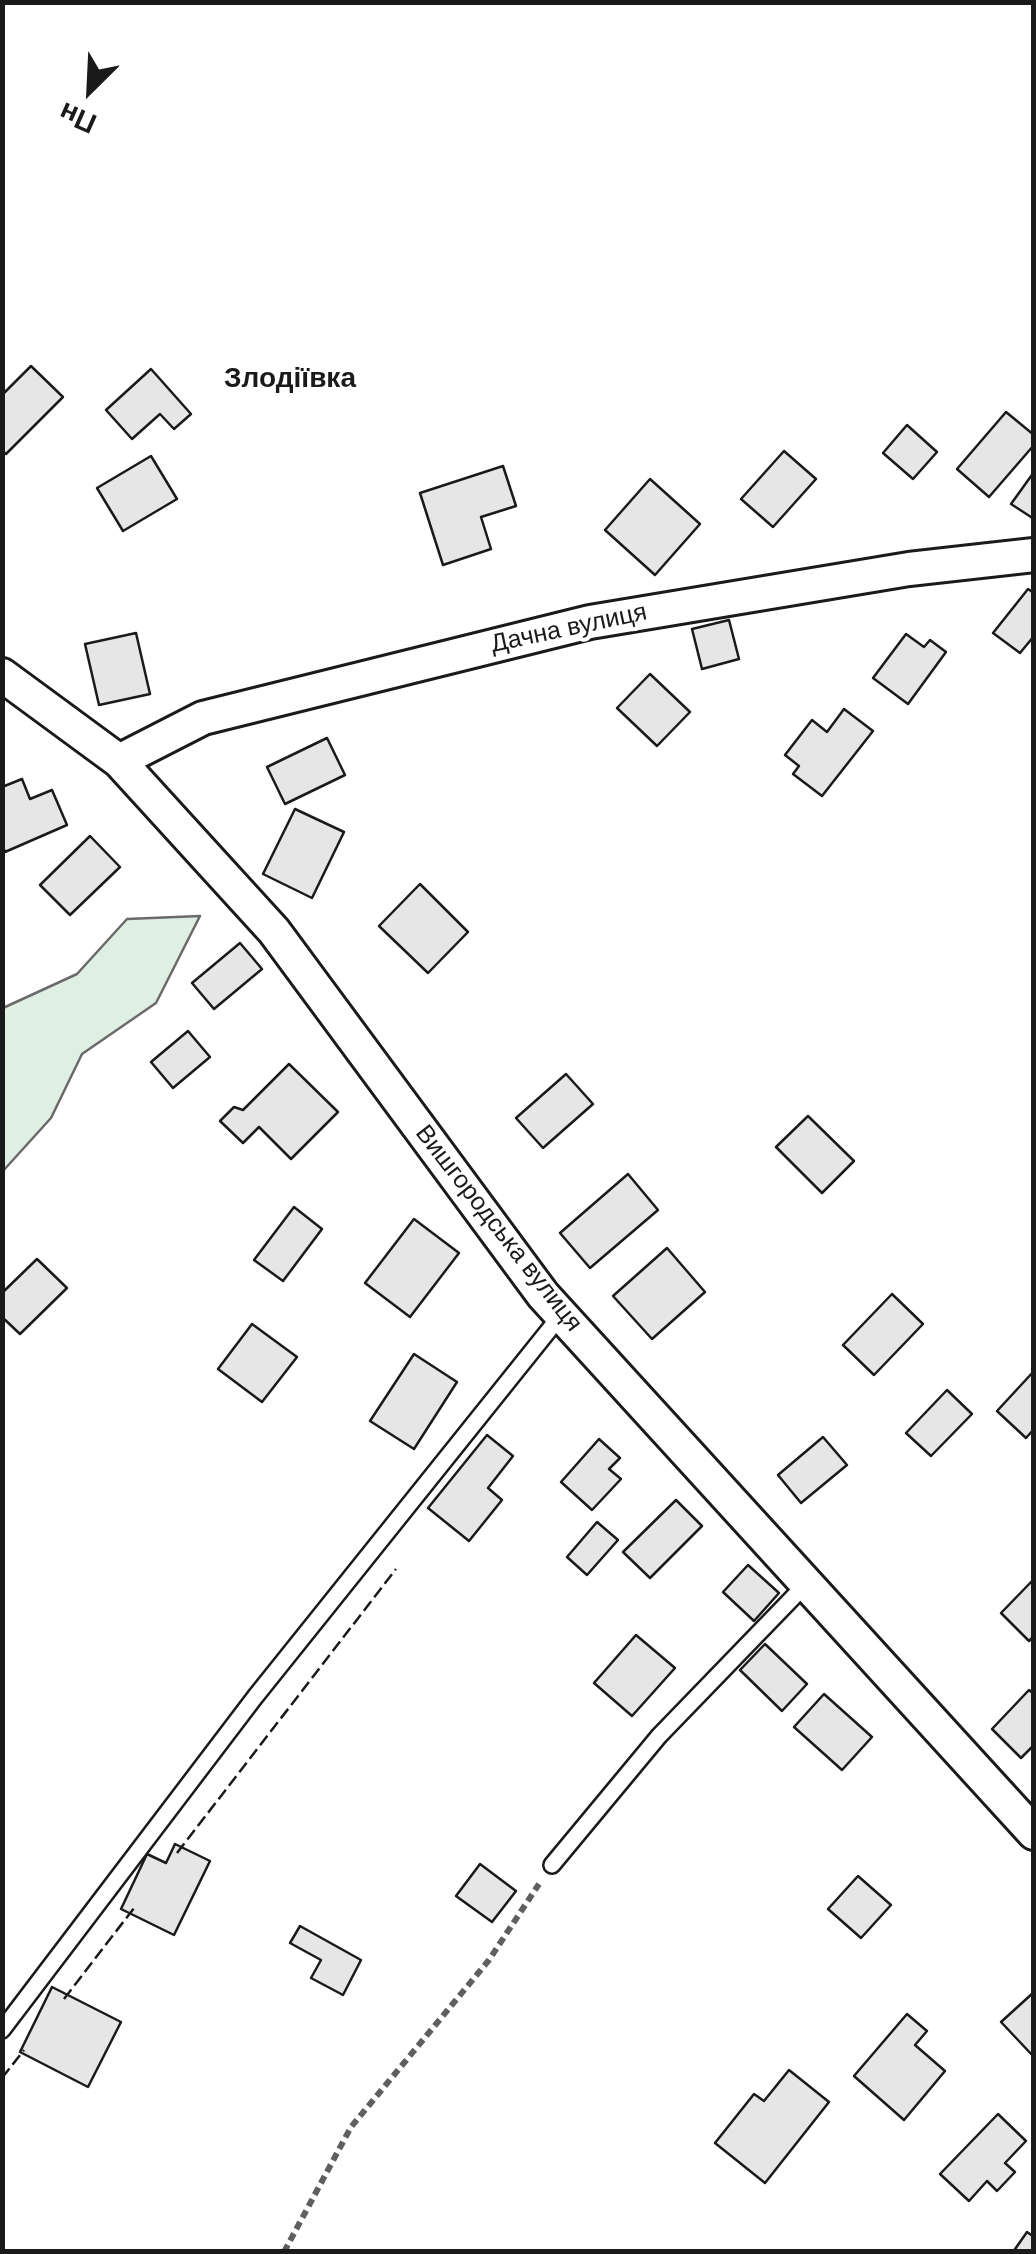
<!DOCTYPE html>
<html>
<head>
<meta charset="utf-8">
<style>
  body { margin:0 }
  #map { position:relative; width:1036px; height:2254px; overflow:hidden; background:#fff; font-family:"DM Sans",sans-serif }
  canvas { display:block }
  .frame { position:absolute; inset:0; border:5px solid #1a1a1a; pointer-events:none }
  .north { position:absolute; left:40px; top:40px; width:100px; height:100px; -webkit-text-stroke:8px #fff; paint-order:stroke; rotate:204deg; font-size:28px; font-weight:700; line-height:40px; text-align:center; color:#1a1a1a }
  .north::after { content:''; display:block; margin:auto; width:35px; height:45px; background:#1a1a1a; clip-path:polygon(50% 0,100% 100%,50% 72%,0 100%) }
</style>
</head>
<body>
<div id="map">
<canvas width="1036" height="2254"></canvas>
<div class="frame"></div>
<div class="north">Пн</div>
</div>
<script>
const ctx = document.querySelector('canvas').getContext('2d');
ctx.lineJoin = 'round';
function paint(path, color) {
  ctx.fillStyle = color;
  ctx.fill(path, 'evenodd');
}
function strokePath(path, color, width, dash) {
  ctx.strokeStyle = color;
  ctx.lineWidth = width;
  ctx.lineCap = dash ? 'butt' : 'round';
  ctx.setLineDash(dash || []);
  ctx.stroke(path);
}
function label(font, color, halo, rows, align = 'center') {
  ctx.font = font + ' "DM Sans",sans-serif';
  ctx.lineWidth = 8;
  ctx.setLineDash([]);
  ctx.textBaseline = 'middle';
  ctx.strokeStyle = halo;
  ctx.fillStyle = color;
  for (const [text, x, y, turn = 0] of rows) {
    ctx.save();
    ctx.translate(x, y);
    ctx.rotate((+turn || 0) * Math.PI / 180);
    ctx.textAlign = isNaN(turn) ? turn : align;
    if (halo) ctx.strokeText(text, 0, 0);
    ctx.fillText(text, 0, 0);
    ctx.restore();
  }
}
const green = new Path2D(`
  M 200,916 L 156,1003 L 82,1054 L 51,1118 L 3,1171 L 3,1008 L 77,974 L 127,919 Z`);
paint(green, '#e0efe3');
strokePath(green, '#6a6a6a', 2.5);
const building = new Path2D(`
  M 31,366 L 63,397 L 6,454 L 2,451 L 2,395 Z
  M 151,369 L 191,414 L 174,429 L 160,414 L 132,439 L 106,410 Z
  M 1006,412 L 1034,435 L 1034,445 L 989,497 L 957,469 Z
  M 907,425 L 937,452 L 913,479 L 883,453 Z
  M 784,451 L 816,479 L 773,527 L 741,499 Z
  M 151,456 L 177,499 L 123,531 L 97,488 Z
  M 503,466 L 516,506 L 481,517 L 491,549 L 443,565 L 420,493 Z
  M 1034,472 L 1034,519 L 1011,504 Z
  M 650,479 L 700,524 L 655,575 L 605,530 Z
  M 1028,589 L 1034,593 L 1034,636 L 1020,653 L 993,633 Z
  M 729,620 L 739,659 L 702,669 L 692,629 Z
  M 136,633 L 150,694 L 99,705 L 85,644 Z
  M 906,634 L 924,647 L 930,640 L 946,652 L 908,704 L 873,678 Z
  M 650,674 L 690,712 L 657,746 L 617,708 Z
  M 844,709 L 873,731 L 822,796 L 793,774 L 799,766 L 785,755 L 812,720 L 827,732 Z
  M 327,738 L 345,775 L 285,804 L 267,767 Z
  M 22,779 L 30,799 L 52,790 L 67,825 L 5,852 L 2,845 L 2,787 Z
  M 295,809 L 344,832 L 312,898 L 263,874 Z
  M 90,836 L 120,867 L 70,915 L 40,885 Z
  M 420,884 L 468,932 L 428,973 L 379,926 Z
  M 240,943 L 262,969 L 214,1009 L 192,983 Z
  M 188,1031 L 210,1057 L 173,1088 L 151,1062 Z
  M 289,1064 L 338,1112 L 291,1159 L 259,1127 L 243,1143 L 220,1121 L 234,1107 L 243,1110 Z
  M 566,1074 L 593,1104 L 543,1148 L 516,1118 Z
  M 808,1116 L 854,1161 L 822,1193 L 776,1147 Z
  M 628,1174 L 658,1210 L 590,1268 L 560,1233 Z
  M 294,1207 L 322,1229 L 283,1281 L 254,1260 Z
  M 414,1219 L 459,1253 L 410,1317 L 365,1283 Z
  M 667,1248 L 705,1292 L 652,1339 L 613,1296 Z
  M 37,1259 L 67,1288 L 20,1334 L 2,1317 L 2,1293 Z
  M 892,1294 L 923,1324 L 874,1375 L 843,1345 Z
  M 252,1324 L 297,1357 L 262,1402 L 218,1369 Z
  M 414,1354 L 457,1382 L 414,1449 L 370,1421 Z
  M 1034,1371 L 1034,1429 L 1026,1438 L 997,1411 Z
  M 947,1390 L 972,1414 L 931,1456 L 906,1433 Z
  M 487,1435 L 513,1456 L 488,1488 L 502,1500 L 469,1541 L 428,1508 Z
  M 823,1437 L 847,1465 L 801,1503 L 778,1475 Z
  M 599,1439 L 620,1458 L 609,1469 L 621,1479 L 592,1510 L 561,1482 Z
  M 676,1500 L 702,1526 L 650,1578 L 623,1552 Z
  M 597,1522 L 618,1540 L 587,1575 L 567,1557 Z
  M 748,1565 L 779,1593 L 754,1621 L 723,1592 Z
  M 1034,1579 L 1034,1636 L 1029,1641 L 1001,1613 Z
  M 636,1635 L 675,1668 L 632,1716 L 594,1683 Z
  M 765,1644 L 807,1684 L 782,1711 L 740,1670 Z
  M 1029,1690 L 1034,1694 L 1034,1745 L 1021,1758 L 992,1729 Z
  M 824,1694 L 872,1737 L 842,1770 L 794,1727 Z
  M 175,1844 L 210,1861 L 174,1935 L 121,1909 L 147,1854 L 166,1863 Z
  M 480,1864 L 516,1891 L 492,1922 L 456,1896 Z
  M 858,1876 L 891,1905 L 861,1938 L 828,1909 Z
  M 300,1926 L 361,1960 L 343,1995 L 311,1978 L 321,1960 L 290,1943 Z
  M 52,1987 L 121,2022 L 88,2087 L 20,2052 Z
  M 1034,1992 L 1034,2057 L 1001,2022 Z
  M 907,2014 L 927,2031 L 915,2045 L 945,2071 L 904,2120 L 854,2076 Z
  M 789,2070 L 829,2102 L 765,2183 L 715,2143 L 754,2094 L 764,2101 Z
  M 998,2114 L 1026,2141 L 1005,2163 L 1015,2172 L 997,2191 L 987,2181 L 969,2201 L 940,2174 Z
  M 1027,2232 L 1034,2237 L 1034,2252 L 1013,2252 Z`);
paint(building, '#e6e6e6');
strokePath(building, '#1a1a1a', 2.5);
const lane = new Path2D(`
  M 552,1865 L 659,1736 L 806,1584
  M 2,2030 L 255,1697 L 561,1315`);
const street = new Path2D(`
  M 2,675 L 119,761 L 274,931 L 543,1295 L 1034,1833
  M 119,761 L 203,718 L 590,622 L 909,569 L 1034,555`);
strokePath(lane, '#1a1a1a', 20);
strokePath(street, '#1a1a1a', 38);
strokePath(new Path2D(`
  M 284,2252 L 351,2127 L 489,1960 L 539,1884`), '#5f5f5f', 6, [8, 5]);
strokePath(lane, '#fff', 15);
strokePath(street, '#fff', 32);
strokePath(new Path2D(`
  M 177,1853 L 396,1569
  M 64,1999 L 134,1908
  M 2,2078 L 24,2050`), '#1a1a1a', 2.5, [12, 5]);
label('25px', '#1a1a1a', '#fff', [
  ["Дачна вулиця",569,629,-12],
  ["Вишгородська вулиця",498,1229,52]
]);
label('bold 28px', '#1a1a1a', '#fff', [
  ["Злодіївка",290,380]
]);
</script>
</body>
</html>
